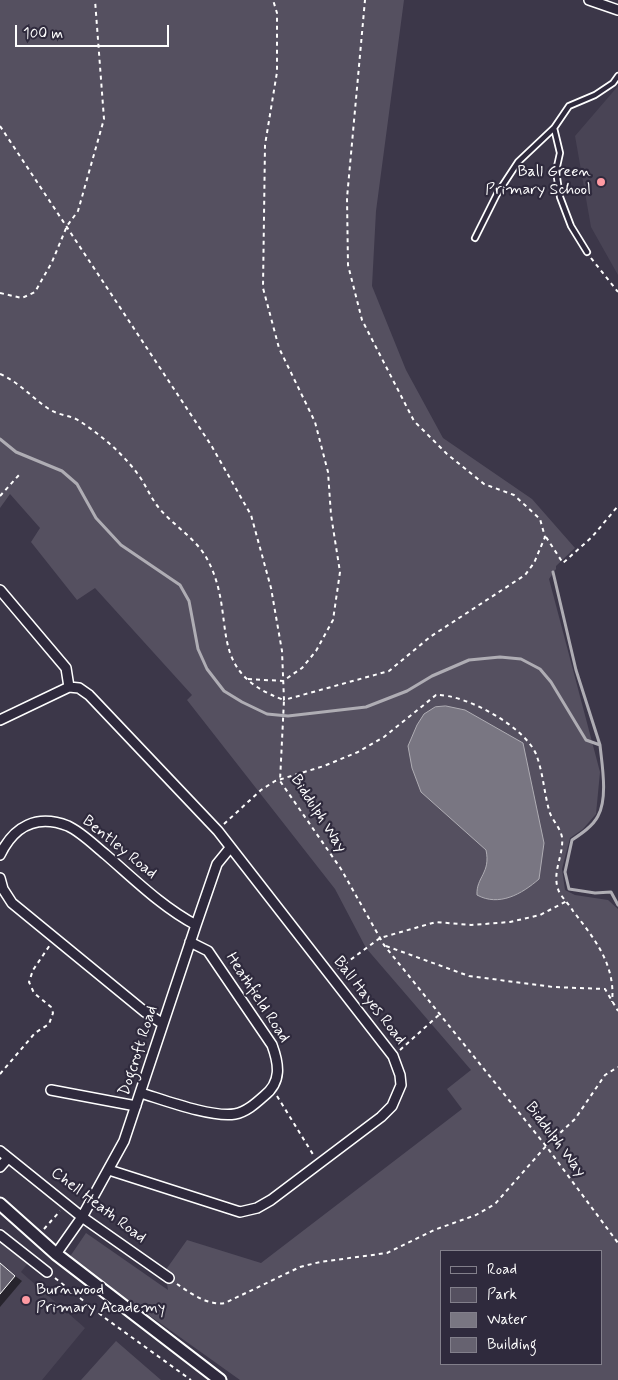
<!DOCTYPE html>
<html>
<head>
<meta charset="utf-8">
<style>
  body { margin:0 }
  #map { position:relative; width:618px; height:1380px; overflow:hidden; background:#3c3749; font-family:Mynerve,sans-serif }
  canvas { display:block }
  .legend { position:absolute; left:440px; top:1250px; width:162px; height:115px; box-sizing:border-box; background:#2f2a3d; border:1px solid #827f8b; margin:0; padding:6px 9px; list-style:none; font-size:15px; color:#fff }
  .legend li { display:flex; align-items:center; gap:10px; height:25px }
  .legend b { width:25px; border:1px solid #827f8b }
  .scale { position:absolute; left:15px; top:25px; width:154px; height:22px; box-sizing:border-box; border:2px solid #fff; border-top:0; padding-left:6px; font-size:15px; line-height:18px; white-space:nowrap; color:#fff; -webkit-text-stroke:4px #2f2a3d; paint-order:stroke }
</style>
</head>
<body>
<div id="map">
<canvas width="618" height="1380"></canvas>
<ul class="legend">
<li><b style="height:6px;background:#2f2a3d"></b>Road</li>
<li><b style="height:14px;background:#555060"></b>Park</li>
<li><b style="height:14px;background:#797682"></b>Water</li>
<li><b style="height:14px;background:#666270"></b>Building</li>
</ul>
<div class="scale">100 m</div>
</div>
<script>
const ctx = document.querySelector('canvas').getContext('2d');
ctx.lineJoin = 'round';
function paint(path, color) {
  ctx.fillStyle = color;
  ctx.fill(path, 'evenodd');
}
function strokePath(path, color, width, dash) {
  ctx.strokeStyle = color;
  ctx.lineWidth = width;
  ctx.lineCap = dash ? 'butt' : 'round';
  ctx.setLineDash(dash || []);
  ctx.stroke(path);
}
function label(font, color, halo, rows, align = 'center') {
  ctx.font = font + ' Mynerve,sans-serif';
  ctx.lineWidth = 4.5;
  ctx.setLineDash([]);
  ctx.textBaseline = 'middle';
  ctx.strokeStyle = halo;
  ctx.fillStyle = color;
  for (const [text, x, y, turn = 0] of rows) {
    ctx.save();
    ctx.translate(x, y);
    ctx.rotate((+turn || 0) * Math.PI / 180);
    ctx.textAlign = isNaN(turn) ? turn : align;
    if (halo) ctx.strokeText(text, 0, 0);
    ctx.fillText(text, 0, 0);
    ctx.restore();
  }
}
paint(new Path2D(`
  M 618,86 L 618,275 L 591,227 L 575,136 Z
  M 0,1240 L 28,1263 L 21,1272 L 85,1328 L 42,1380 L 0,1380 Z`), '#494455');
paint(new Path2D(`
  M 0,0 L 404,0 L 376,211 L 372,286 L 406,370 L 443,438 L 532,499 L 575,548 L 556,566 L 556,569 L 549,579 L 600,772 L 596,814 L 583,829 L 570,838 L 562,869 L 565,890 L 575,895 L 608,900 L 618,909 L 618,1380 L 240,1380 L 69,1258 L 86,1233 L 168,1290 L 165,1271 L 187,1240 L 261,1263 L 462,1109 L 447,1089 L 471,1070 L 366,948 L 335,889 L 187,700 L 192,695 L 95,588 L 77,600 L 31,542 L 40,528 L 10,494 L 0,508 ZM 442,1251 L 602,1251 L 602,1364 L 442,1364 Z
  M 116,1341 L 161,1380 L 81,1380 Z`), '#555060');
const water = new Path2D(`
  M 446,706 L 465,710 L 523,743 L 544,843 L 539,879 C 522,894 499,907 477,895 C 476,877 491,873 486,850 L 421,792 L 412,768 L 408,746 L 417,725 L 424,714 L 435,707 Z`);
paint(water, '#797682');
strokePath(water, '#afadb4', 1);
paint(new Path2D(`
  M 3,1267 L 22,1281 L 0,1307 L 0,1271 Z`), '#0007');
strokePath(new Path2D(`
  M 0,439 L 16,452 L 62,471 L 77,484 L 96,518 L 121,545 L 180,585 L 189,601 L 198,649 L 207,669 L 224,691 L 242,702 L 267,714 L 288,716 L 366,707 L 407,691 L 432,676 L 469,660 L 500,657 L 521,659 L 540,669 L 551,682 L 586,740 L 600,745 C 602,765 608,798 598,816 C 593,826 581,834 572,840 L 565,872 L 569,889 L 595,893 L 611,892 L 618,905
  M 553,572 L 576,670 L 600,745`), '#afadb4', 3);
const building = new Path2D(`
  M 0,1263 L 15,1276 L 0,1294 Z`);
paint(building, '#666270');
strokePath(building, '#fff', 1);
const service = new Path2D(`
  M 475,238 L 497,194 L 518,162 L 554,128
  M 587,252 L 571,226 L 560,197 L 556,171 L 560,153 L 554,128 L 569,106 L 595,95 L 613,83 L 618,76`);
const minor = new Path2D(`
  M 589,0 L 618,10
  M 0,590 L 66,668 L 69,687
  M 0,720 L 69,687 L 79,688 L 89,695 L 218,831 L 393,1056 L 400,1075 L 401,1085 L 392,1106 L 381,1117 L 271,1200 L 257,1208 L 240,1212 L 109,1170
  M 0,855 C 14,826 37,814 68,826 C 81,832 94,845 105,854 C 134,879 162,907 196,925
  M 0,878 L 3,889 L 12,903 L 145,1012 L 163,1024
  M 51,1090 L 136,1106
  M 141,1093 C 164,1100 212,1118 235,1114 C 246,1112 255,1104 264,1096 C 282,1082 279,1064 272,1045 L 208,951 L 190,942
  M 0,1151 L 82,1217 L 169,1278
  M 0,1167 L 8,1158
  M 0,1235 L 47,1272
  M 56,1254 L 82,1217 L 124,1141 L 196,925 L 217,864 L 230,848`);
const tertiary = new Path2D(`
  M 0,1204 L 56,1254 L 220,1380`);
strokePath(service, '#fff', 8);
strokePath(minor, '#fff', 12);
strokePath(tertiary, '#fff', 15);
strokePath(new Path2D(`
  M 0,126 L 211,445 L 251,515 L 271,588 L 282,651 L 284,700 L 389,671 L 430,637 L 525,575 L 534,563 L 545,537 L 540,519 L 514,495 L 484,484 L 447,454 L 414,421 L 362,320 L 348,265 L 347,198 L 365,0
  M 591,258 L 618,292
  M 0,293 L 22,298 L 35,292 L 52,262 L 67,226 L 78,211 L 104,119 L 95,0
  M 0,374 C 19,382 32,398 49,409 C 59,416 72,415 81,422 C 102,436 121,452 137,473 C 145,483 150,497 159,508 C 173,525 195,538 206,557 C 240,617 201,670 284,700 L 280,781 L 341,869 L 384,945 L 546,1146 L 618,1243
  M 0,496 L 19,475
  M 546,537 L 563,563 L 592,537 L 618,506
  M 248,679 L 283,681 L 302,668 L 316,651 L 333,620 L 340,572 L 331,515 L 328,472 L 315,422 L 279,348 L 263,288 L 265,145 L 277,72 L 277,13 L 273,0
  M 224,824 L 261,790 L 275,781 L 324,766 L 358,752 L 384,737 L 436,695 C 465,694 524,726 536,754 C 543,772 544,792 549,810 C 551,819 560,827 562,837 C 564,855 552,871 558,889 C 560,896 569,904 573,911 C 594,938 616,965 612,1002
  M 386,946 L 469,976 L 553,987 L 605,989 L 618,1011
  M 338,969 L 380,938 L 436,922 L 471,925 L 510,922 L 540,915 L 567,901
  M 400,1050 L 441,1013
  M 0,1074 L 35,1033 L 49,1024 L 53,1013 L 51,1007 L 34,993 L 29,982 L 33,970 L 50,945
  M 277,1096 L 314,1156
  M 44,1229 L 60,1211
  M 55,1278 L 105,1318 L 191,1380
  M 177,1284 C 190,1293 208,1306 225,1303 L 300,1267 L 320,1262 L 387,1253 L 434,1230 L 476,1215 L 495,1204 L 546,1146 L 575,1119 L 605,1075 L 618,1067`), '#fff', 2, [4, 4]);
strokePath(service, '#2f2a3d', 4.5);
strokePath(minor, '#2f2a3d', 9);
strokePath(tertiary, '#2f2a3d', 11);
for (const [x, y, r, color] of [
  [601,182,5,"#ff9aa2"],
  [26,1300,5,"#ff9aa2"]
]) {
  const dot = new Path2D();
  dot.arc(x, y, r, 0, 2 * Math.PI);
  ctx.fillStyle = color;
  ctx.fill(dot);
  strokePath(dot, '#2f2a3d', 2);
}
label('16px', '#fff', '#2f2a3d', [
  ["Ball Green",591,173],
  ["Primary School",591,191],
  ["Burnwood",36,1291,"left"],
  ["Primary Academy",36,1309,"left"]
], 'right');
label('16px', '#fff', '#2f2a3d', [
  ["Biddulph Way",318,814,57],
  ["Bentley Road",119,848,39],
  ["Heathfield Road",257,998,57],
  ["Ball Hayes Road",369,1001,52],
  ["Dogcroft Road",139,1051,-72],
  ["Biddulph Way",555,1140,53],
  ["Chell Heath Road",98,1206,37]
]);
</script>
</body>
</html>
